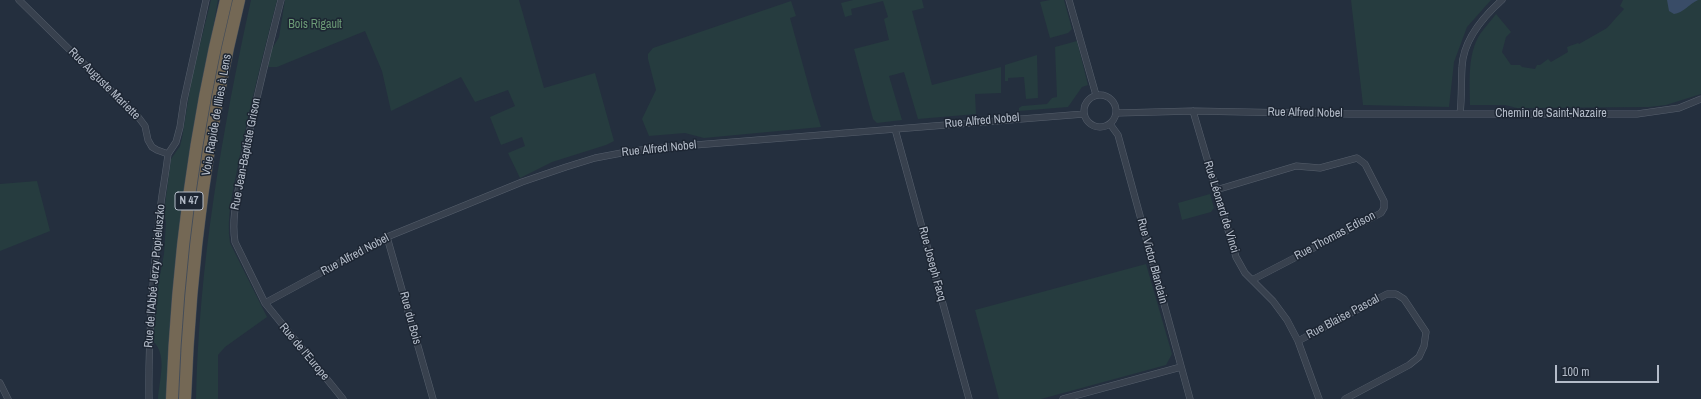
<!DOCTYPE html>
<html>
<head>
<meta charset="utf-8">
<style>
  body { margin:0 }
  #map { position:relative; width:1701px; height:399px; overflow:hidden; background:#242f3e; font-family:"Archivo Narrow",sans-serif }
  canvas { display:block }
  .scale { position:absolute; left:1555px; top:365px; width:104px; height:18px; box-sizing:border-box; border:2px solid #b4bcc9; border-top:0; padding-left:5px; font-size:12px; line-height:14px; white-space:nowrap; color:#b4bcc9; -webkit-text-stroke:3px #1d2633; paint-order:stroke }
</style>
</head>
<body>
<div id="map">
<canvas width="1701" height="399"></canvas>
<div class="scale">100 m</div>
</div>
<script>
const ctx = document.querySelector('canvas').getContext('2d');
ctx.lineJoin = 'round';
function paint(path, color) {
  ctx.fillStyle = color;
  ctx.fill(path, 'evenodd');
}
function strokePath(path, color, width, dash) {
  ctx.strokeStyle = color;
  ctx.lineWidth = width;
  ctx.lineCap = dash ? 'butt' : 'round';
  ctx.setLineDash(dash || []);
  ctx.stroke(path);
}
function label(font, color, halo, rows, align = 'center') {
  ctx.font = font + ' "Archivo Narrow",sans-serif';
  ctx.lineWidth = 3;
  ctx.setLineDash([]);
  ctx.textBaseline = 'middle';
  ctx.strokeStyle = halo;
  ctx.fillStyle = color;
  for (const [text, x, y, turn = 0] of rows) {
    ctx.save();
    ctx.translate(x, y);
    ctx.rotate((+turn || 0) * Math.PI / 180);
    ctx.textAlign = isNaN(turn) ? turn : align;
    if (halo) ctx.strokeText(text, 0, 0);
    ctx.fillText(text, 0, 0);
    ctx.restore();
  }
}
paint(new Path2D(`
  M 211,0 L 218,0 L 183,200 L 175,273 L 166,399 L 158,399 C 159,380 168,356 153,341 L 158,285 L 164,254 L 166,223 L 164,212 L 171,159 L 180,146 L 182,138 L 192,77 Z
  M 251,0 L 277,0 C 263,55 249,109 238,165 C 233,191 226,217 230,243 L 267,317 L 225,347 L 218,355 L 218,399 L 196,399 C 199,264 222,131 251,0 Z
  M 285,0 L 519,0 L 544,88 L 595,73 L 614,141 L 606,145 L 552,162 L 520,178 L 508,153 L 525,146 L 522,137 L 501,145 L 490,117 L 515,106 L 508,90 L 475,102 L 461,77 L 391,111 L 382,71 L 365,31 L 277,67 L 268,67 L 272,49 L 279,37 Z
  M 853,0 L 922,0 L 924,8 L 912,11 L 932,85 L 1001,67 L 1001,93 L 975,94 L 976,114 L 918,119 L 904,72 L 889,76 L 902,120 L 877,123 L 873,119 L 854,49 L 889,40 L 884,19 L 888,17 L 883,1 L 851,9 L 852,15 L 845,17 L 841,3 Z
  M 1050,0 L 1064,0 L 1072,29 L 1068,33 L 1050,38 L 1040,2 Z
  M 1351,0 L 1491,0 L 1467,27 L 1454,62 L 1449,107 L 1363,105 Z
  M 1623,0 L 1701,0 L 1701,94 L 1666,105 L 1649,107 L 1517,108 L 1505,105 L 1470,105 C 1470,82 1467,55 1480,34 C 1485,27 1491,21 1496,14 L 1511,32 L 1506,37 L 1502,52 L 1511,65 L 1520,65 L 1522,67 L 1535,69 L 1537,65 L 1540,65 L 1548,59 L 1551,62 L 1568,52 L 1567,47 L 1578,43 L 1579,44 L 1607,28 L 1624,9 L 1620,6 Z
  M 791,1 L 796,16 L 790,18 L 812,98 L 821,127 L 704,138 L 685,133 L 649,136 L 642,119 L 656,90 L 648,59 L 648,54 L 653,48 Z
  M 1077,41 L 1088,85 L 1082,87 L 1068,107 L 1019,111 L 1019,108 L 1022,106 L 1047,104 L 1052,98 L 1057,97 L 1055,47 Z
  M 1037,55 L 1038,98 L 1026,99 L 1024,77 L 1008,78 L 1008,81 L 1005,81 L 1005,65 Z
  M 37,181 L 50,231 L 0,251 L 0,184 Z
  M 1210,194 L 1214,208 L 1211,212 L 1182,220 L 1178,203 Z
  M 1146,264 L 1172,354 L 1166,365 L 1041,399 L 999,399 L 975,310 Z`), '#263c3f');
paint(new Path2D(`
  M 1667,0 L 1698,0 C 1689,4 1683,13 1674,14 L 1669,11 Z`), '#394c67');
const street = new Path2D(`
  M 19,0 L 139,118 L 145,126 L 148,140 L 152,147 L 157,150 L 168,154
  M 281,0 C 267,56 252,112 242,170 C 238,193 231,218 235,242 L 265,303 L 343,399
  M 1069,0 L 1096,95
  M1084 111a16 16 0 1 1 32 0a16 16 0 1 1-32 0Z
  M 1193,111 L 1236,257 L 1245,273 L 1273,301 L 1287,320 L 1298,341 L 1319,399
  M 1117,113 L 1193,111 L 1349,114 L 1637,114 L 1679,108 L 1701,99
  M 1460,114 C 1462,98 1461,83 1462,67 C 1463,41 1483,17 1502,0
  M 1110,124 L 1118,135 L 1190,399
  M 895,129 L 969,399
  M 168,154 L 176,142 L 180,127 L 184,100 L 206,0
  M 1216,190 L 1296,166 L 1320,168 L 1357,158 L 1365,164 L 1384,201 L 1384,208 L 1381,213 L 1252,280
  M 387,237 L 433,399
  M 265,303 L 387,237 L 522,182 L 566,167 L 595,158 L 632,151 L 670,147 L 1084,114
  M 1298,341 L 1387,294 L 1396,294 L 1404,299 L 1426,332 L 1424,346 L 1419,357 L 1409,365 L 1345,399
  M 0,383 L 8,399
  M 149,399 C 148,336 153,274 160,211 C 162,192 166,173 168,154
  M 1063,399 L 1181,367`);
const highway = new Path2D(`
  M 172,399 C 177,265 194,130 226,0
  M 185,399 C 190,265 207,130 239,0`);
strokePath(street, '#565f6c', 7);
strokePath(highway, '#434c59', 13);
strokePath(street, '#38414e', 6);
strokePath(highway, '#746855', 12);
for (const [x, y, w] of [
  [189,201,28]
]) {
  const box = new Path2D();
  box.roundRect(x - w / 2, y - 9, w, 18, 3);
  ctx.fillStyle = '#1d2633';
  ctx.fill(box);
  strokePath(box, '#b4bcc9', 1);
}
label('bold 11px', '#b4bcc9', null, [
  ["N 47",189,201]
]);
label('12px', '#6b9a76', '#1d2633', [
  ["Bois Rigault",315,25]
]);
label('12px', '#b4bcc9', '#1d2633', [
  ["Rue Auguste Mariette",104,84,45],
  ["Rue Alfred Nobel",1305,113,1],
  ["Chemin de Saint-Nazaire",1551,114],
  ["Voie Rapide de Illies à Lens",217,115,-80],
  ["Rue Alfred Nobel",982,121,-5],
  ["Rue Alfred Nobel",659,149,-6],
  ["Rue Jean-Baptiste Grison",246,154,-79],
  ["Rue Léonard de Vinci",1221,207,73],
  ["Rue Thomas Edison",1335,236,-28],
  ["Rue Alfred Nobel",355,255,-28],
  ["Rue Victor Blandain",1152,261,75],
  ["Rue Joseph Facq",932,264,75],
  ["Rue de l'Abbé Jerzy Popieluszko",155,276,-85],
  ["Rue Blaise Pascal",1343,317,-28],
  ["Rue du Bois",410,318,75],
  ["Rue de l'Europe",304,352,50]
]);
</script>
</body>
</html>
